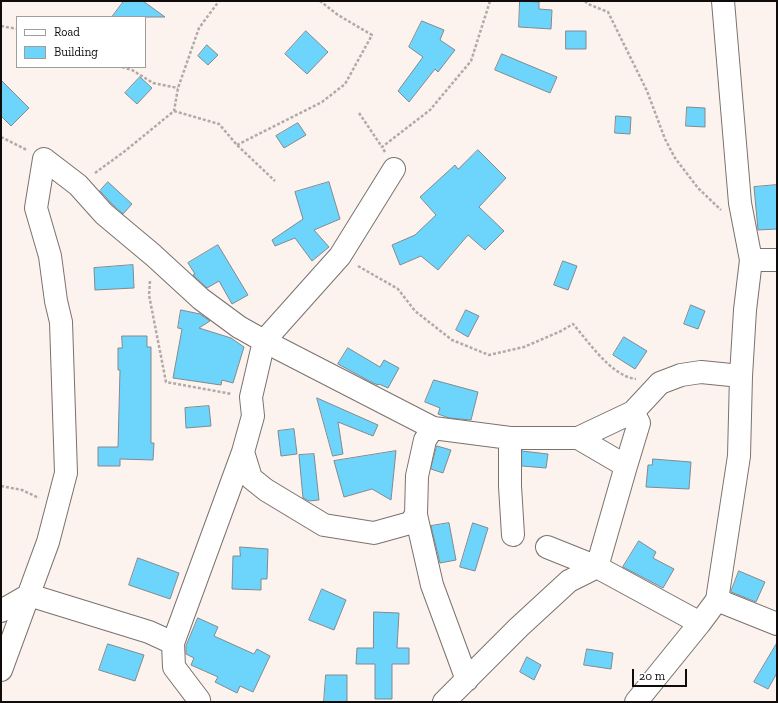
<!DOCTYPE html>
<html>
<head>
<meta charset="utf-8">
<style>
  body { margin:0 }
  #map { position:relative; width:778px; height:703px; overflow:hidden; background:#fcf3ef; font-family:"Zilla Slab",serif }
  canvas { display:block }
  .frame { position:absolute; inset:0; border:2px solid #0f0c0b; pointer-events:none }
  .legend { position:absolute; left:16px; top:16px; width:130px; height:52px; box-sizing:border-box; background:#fff; border:1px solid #9f9e9d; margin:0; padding:5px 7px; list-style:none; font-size:12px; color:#0f0c0b }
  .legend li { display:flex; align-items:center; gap:8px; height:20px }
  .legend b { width:20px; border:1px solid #9f9e9d }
  .scale { position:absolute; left:632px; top:669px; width:55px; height:18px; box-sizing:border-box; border:2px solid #0f0c0b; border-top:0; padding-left:5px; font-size:12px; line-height:14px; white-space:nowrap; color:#0f0c0b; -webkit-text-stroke:3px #fff; paint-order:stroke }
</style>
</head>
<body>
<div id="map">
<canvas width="778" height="703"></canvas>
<div class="frame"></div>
<ul class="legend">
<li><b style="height:5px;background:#fff"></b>Road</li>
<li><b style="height:11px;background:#6dd4fb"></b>Building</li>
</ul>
<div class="scale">20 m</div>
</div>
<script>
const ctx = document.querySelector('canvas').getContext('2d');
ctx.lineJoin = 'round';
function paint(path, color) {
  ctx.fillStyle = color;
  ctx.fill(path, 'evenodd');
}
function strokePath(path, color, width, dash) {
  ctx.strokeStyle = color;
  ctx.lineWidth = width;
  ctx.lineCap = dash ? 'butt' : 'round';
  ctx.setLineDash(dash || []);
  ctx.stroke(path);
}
const building = new Path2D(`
  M 124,1 L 143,1 L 165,17 L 112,17 Z
  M 520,1 L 539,2 L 539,9 L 552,10 L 551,29 L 519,27 Z
  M 422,21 L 444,30 L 440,40 L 455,50 L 438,72 L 435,69 L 409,102 L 398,91 L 423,57 L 409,47 Z
  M 306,31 L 328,52 L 307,74 L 285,54 Z
  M 566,31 L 586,31 L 586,49 L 566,49 Z
  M 207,45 L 218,55 L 208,65 L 198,56 Z
  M 502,54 L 557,77 L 550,93 L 495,70 Z
  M 140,77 L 152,88 L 137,104 L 125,93 Z
  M 1,80 L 29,108 L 11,126 L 1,116 Z
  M 687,107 L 705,108 L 705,127 L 686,126 Z
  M 616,116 L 631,117 L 630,134 L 615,133 Z
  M 298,123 L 306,135 L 284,148 L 276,136 Z
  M 478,150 L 506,178 L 479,207 L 504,231 L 485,250 L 468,235 L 438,270 L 421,256 L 400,265 L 392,245 L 415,235 L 436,215 L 420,197 L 455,165 L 458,169 Z
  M 108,182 L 132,204 L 123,214 L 113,205 L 100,191 Z
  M 329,182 L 340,219 L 314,230 L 329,247 L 312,261 L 295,238 L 275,246 L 272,240 L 303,219 L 295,192 Z
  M 777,185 L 777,229 L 758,230 L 754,187 Z
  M 218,245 L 248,295 L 232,304 L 219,281 L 207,288 L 193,275 L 195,274 L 188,263 Z
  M 563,261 L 577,266 L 568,290 L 554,285 Z
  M 133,265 L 134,288 L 95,290 L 94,268 Z
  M 691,305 L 705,311 L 698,329 L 684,324 Z
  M 181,310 L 200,314 L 210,321 L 199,328 L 231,338 L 244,347 L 233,383 L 222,380 L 221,385 L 173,378 L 182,329 L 178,328 Z
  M 466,310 L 479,316 L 468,337 L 456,330 Z
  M 122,336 L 147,336 L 147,347 L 151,347 L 151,443 L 154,443 L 153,460 L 120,459 L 120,466 L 98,466 L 98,447 L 118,447 L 120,370 L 118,370 L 118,348 L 122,348 Z
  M 624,337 L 647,351 L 635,369 L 613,355 Z
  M 348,348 L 380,367 L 384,360 L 399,368 L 388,388 L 379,384 L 378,385 L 371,382 L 338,364 Z
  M 434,380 L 478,392 L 471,420 L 449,418 L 438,414 L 440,408 L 425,402 Z
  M 317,398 L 378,425 L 373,436 L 338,422 L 343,454 L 333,456 Z
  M 209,406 L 211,426 L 186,428 L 185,408 Z
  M 294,429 L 297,454 L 281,456 L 278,431 Z
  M 437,446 L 451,450 L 443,473 L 431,469 Z
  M 396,451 L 391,500 L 372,489 L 344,497 L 334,461 Z
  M 522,451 L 548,454 L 546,468 L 522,466 Z
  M 314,454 L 319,500 L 309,501 L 303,498 L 299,455 Z
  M 653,459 L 691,462 L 689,489 L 646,487 L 648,465 L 652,465 Z
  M 449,523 L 456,560 L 440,563 L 431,526 Z
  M 473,523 L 488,528 L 475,571 L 460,567 Z
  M 639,541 L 656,552 L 653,558 L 674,569 L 663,588 L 623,567 Z
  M 240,547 L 268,549 L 267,579 L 261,579 L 261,590 L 232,589 L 233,556 L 240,556 Z
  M 138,558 L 179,573 L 170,599 L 129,585 Z
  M 739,571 L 765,582 L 756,602 L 731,592 Z
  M 322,589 L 346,600 L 334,630 L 309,620 Z
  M 374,612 L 399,613 L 397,648 L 409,648 L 409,664 L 392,664 L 392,699 L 375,699 L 375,664 L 356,664 L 357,648 L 373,648 Z
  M 198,618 L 218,627 L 214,636 L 254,654 L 257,649 L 270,656 L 253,692 L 240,686 L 237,693 L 215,682 L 218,677 L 191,665 L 194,658 L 186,654 L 186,646 Z
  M 777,643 L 777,673 L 768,689 L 754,682 Z
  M 108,644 L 144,655 L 135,681 L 99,670 Z
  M 587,649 L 613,653 L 611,669 L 584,665 Z
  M 527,657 L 541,665 L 534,680 L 520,672 Z
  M 326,675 L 347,675 L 347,702 L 324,702 Z`);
paint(building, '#6dd4fb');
strokePath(building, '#828a8e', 1);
const minor = new Path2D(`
  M 751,260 L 777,260
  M 510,438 L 510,486 L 513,535
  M 243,452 L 251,478 L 266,490 L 324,525 L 374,533 L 410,523 L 416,515 L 417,476 L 425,440 L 433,428
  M 626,466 L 639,423 L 633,412
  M 416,515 L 432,585 L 467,680
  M 547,547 L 597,567 L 626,466 L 578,438
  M 717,600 L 777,624
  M 1,611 L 29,595 L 149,632 L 173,643
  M 1,670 L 48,542 L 66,473 L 61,322 L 56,301 L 50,256 L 36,208 L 44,159 L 78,185 L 104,214 L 153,255 L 201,299 L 239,327 L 264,341 L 433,428 L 510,438 L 578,438 L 633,412 L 660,383 L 681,375 L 701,372 L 741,376
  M 198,702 L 199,700 L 174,667 L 173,643 L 243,452 L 253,416 L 251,397 L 264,341 L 340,256 L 394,169
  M 444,702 L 519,627 L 569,581 L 597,567 L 700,623
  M 636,702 L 700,623 L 717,600 L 739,456 L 741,376 L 745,310 L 751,260 L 740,203 L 723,1`);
strokePath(minor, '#7a726e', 24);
strokePath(new Path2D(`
  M 585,1 L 588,4 L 608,12 L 647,91 L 665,139 L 675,158 L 698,188 L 721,210
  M 1,26 L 17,29
  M 122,67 L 132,70 L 153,83 L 178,88
  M 174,111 L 219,124 L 237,145 L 275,181
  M 359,113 L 382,147
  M 1,137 L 27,150
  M 237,145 L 322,102 L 345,84 L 372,35 L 338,15 L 320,1
  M 385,152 L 382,147 L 430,110 L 471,61 L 490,1
  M 95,173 L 125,151 L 174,111 L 178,88 L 199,28 L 219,1
  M 358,266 L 398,289 L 415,311 L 452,340 L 489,355 L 524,347 L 561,331 L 573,324 C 589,342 611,376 636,379
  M 150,281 L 149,295 L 166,382 L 232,394
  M 1,486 L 22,490 L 39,498`), '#b1aaa7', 2.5, [3, 2]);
strokePath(minor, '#fff', 22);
</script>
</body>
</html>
